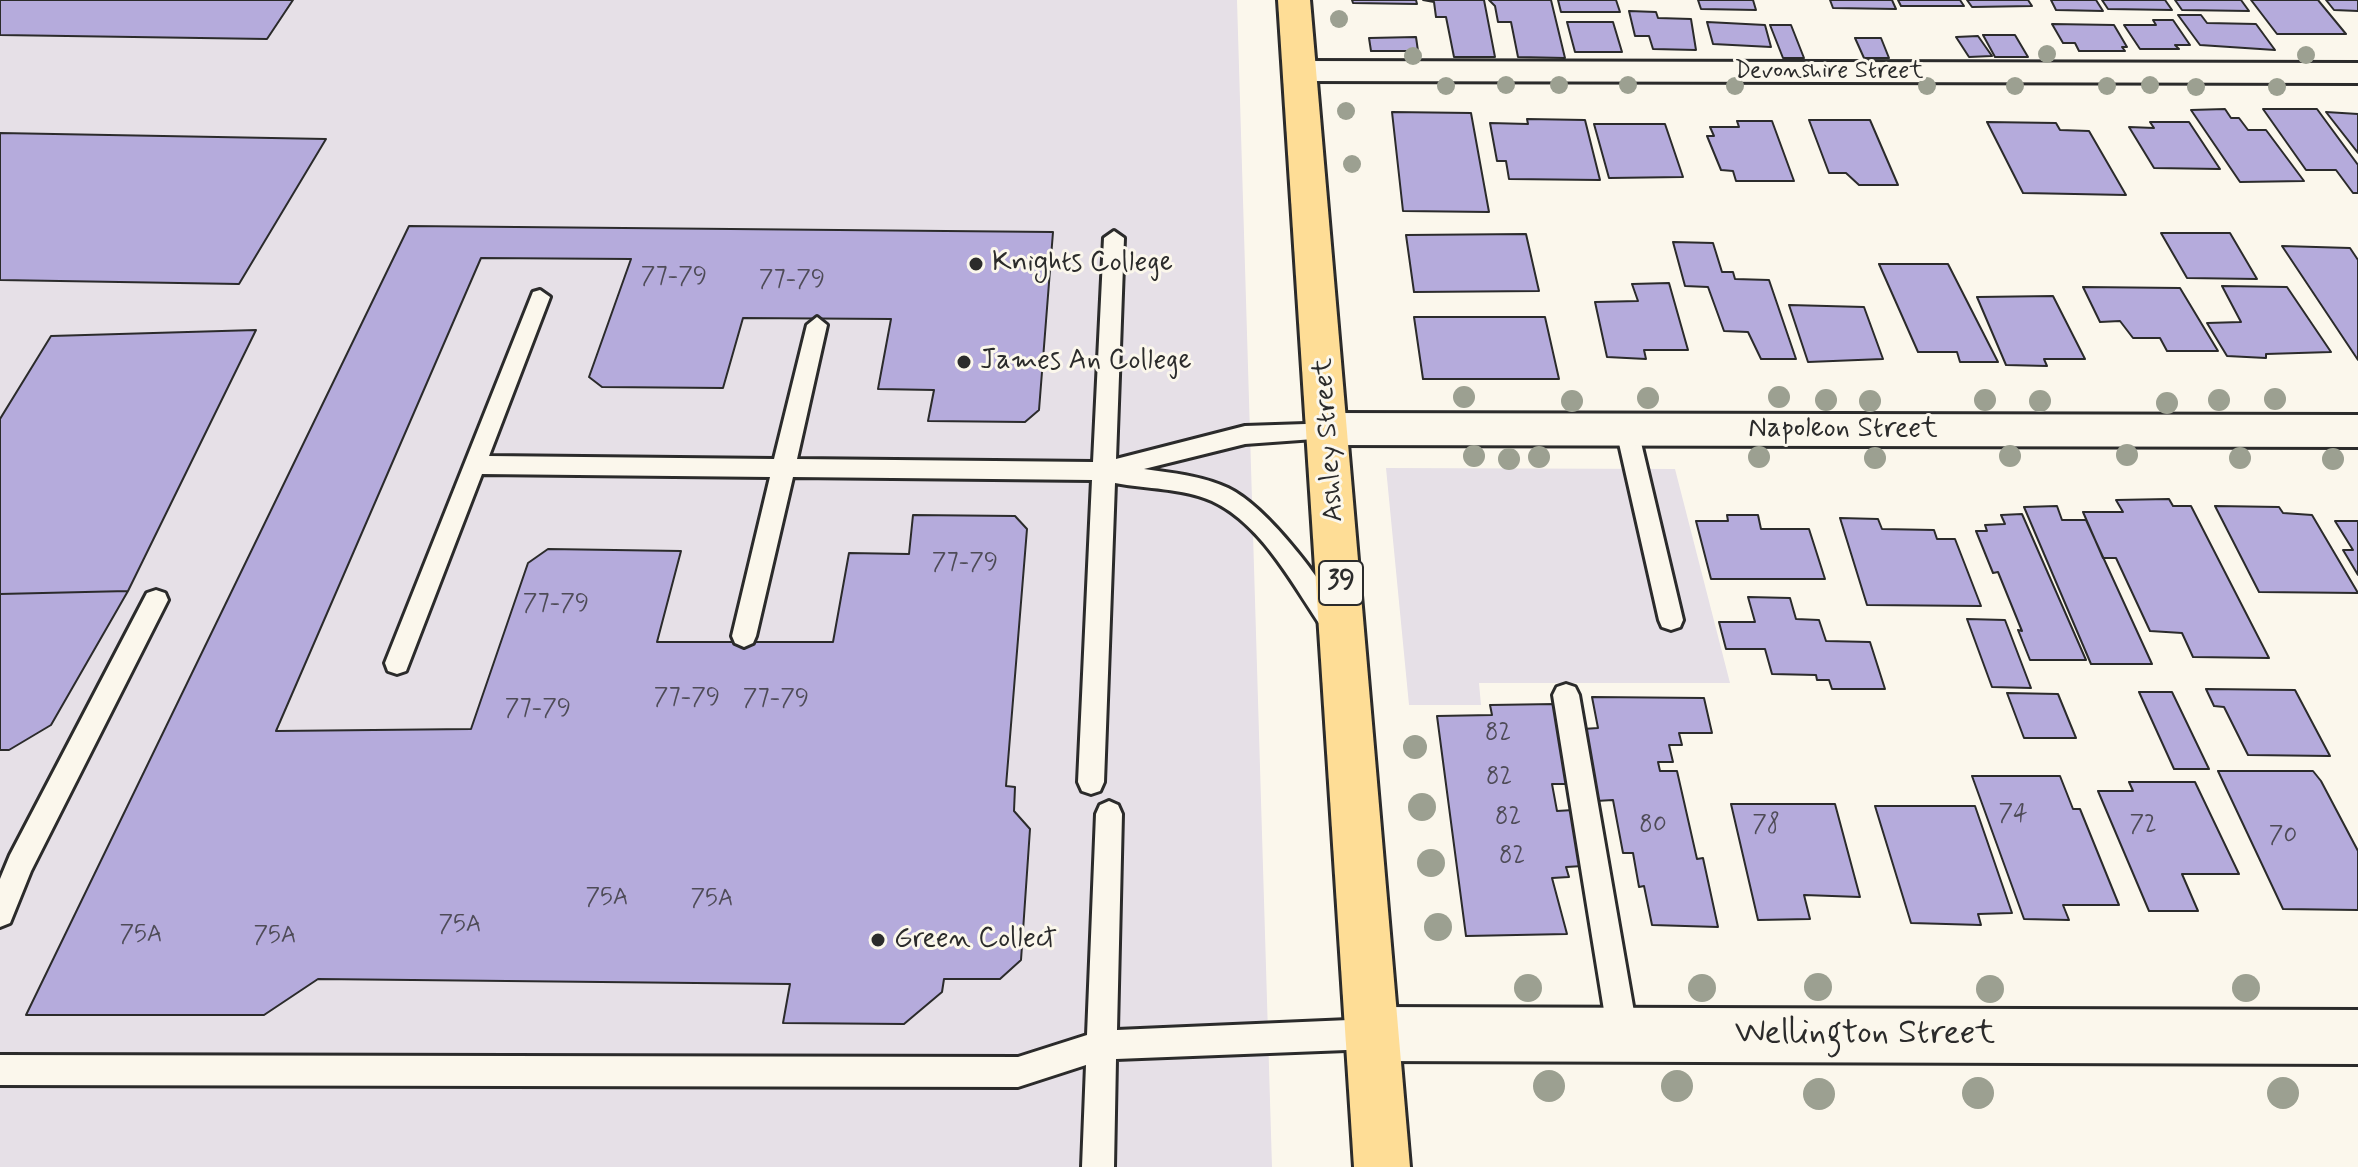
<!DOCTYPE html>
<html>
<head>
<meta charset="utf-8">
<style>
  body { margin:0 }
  canvas { display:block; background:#fbf7ec }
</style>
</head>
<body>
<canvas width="2358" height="1167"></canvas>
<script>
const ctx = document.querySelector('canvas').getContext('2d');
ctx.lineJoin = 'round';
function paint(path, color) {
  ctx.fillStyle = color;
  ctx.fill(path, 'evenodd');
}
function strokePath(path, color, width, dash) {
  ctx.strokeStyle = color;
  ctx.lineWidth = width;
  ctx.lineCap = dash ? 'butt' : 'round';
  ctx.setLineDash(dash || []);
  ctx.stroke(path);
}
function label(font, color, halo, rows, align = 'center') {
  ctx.font = font + ' Mynerve,sans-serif';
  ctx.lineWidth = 6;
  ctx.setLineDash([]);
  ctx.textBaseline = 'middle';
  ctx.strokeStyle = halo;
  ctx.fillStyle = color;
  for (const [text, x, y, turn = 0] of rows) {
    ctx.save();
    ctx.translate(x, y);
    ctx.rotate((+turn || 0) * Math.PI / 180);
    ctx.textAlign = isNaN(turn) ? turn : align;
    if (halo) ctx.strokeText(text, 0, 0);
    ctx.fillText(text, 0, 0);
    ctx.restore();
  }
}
paint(new Path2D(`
  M 0,0 L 1237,0 L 1272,1167 L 0,1167 Z
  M 1386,468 L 1675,469 L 1730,683 L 1479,683 L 1481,705 L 1409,705 Z`), '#e6e0e7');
const building = new Path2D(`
  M 0,0 L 293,0 L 267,39 L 0,35 Z
  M 1352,0 L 1416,0 L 1417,4 L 1353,3 Z
  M 1423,0 L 1484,0 L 1495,57 L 1454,57 L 1446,17 L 1436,17 L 1434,2 Z
  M 1489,0 L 1551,0 L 1565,58 L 1518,57 L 1511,22 L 1498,22 L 1495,6 Z
  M 1558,0 L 1616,0 L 1620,12 L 1561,12 Z
  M 1698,0 L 1753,0 L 1756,10 L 1701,9 Z
  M 1830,0 L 1892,0 L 1896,9 L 1833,8 Z
  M 1898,0 L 1960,0 L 1964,6 L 1901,6 Z
  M 1967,0 L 2028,0 L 2032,6 L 1972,7 Z
  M 2051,0 L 2096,0 L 2103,11 L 2056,10 Z
  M 2102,0 L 2165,0 L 2172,10 L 2108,9 Z
  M 2175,0 L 2241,0 L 2249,11 L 2182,10 Z
  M 2251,0 L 2318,0 L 2346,34 L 2277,34 Z
  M 2326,0 L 2358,0 L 2358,11 L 2334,10 Z
  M 1629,11 L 1656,12 L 1658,18 L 1691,19 L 1696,50 L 1653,49 L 1649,36 L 1635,36 Z
  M 2178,15 L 2201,15 L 2207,23 L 2256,24 L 2275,50 L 2200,45 Z
  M 2153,20 L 2173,20 L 2190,45 L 2175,45 L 2179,49 L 2140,49 L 2124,25 L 2156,25 Z
  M 1567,22 L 1613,22 L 1622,52 L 1575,52 Z
  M 1707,22 L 1765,25 L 1771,47 L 1713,44 Z
  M 2052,24 L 2114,25 L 2127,47 L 2122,47 L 2125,51 L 2079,51 L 2075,43 L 2063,43 Z
  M 1770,25 L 1791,25 L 1804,58 L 1783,58 Z
  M 1983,35 L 2015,35 L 2028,57 L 1995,57 Z
  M 1978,36 L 1992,56 L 1969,57 L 1956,37 Z
  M 1416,37 L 1418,51 L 1371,51 L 1369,38 Z
  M 1855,38 L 1881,38 L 1889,58 L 1864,58 Z
  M 2225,109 L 2231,118 L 2239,118 L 2248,130 L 2266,130 L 2304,181 L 2240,182 L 2191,110 Z
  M 2263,109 L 2317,109 L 2358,165 L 2358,193 L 2353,193 L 2336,170 L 2306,170 Z
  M 1392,112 L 1471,113 L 1489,212 L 1403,211 Z
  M 2326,112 L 2358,114 L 2358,153 Z
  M 1527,119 L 1585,120 L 1600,180 L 1509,179 L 1506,161 L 1497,161 L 1490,123 L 1528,124 Z
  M 1809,120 L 1870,120 L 1898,185 L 1859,185 L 1846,173 L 1829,173 Z
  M 1737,121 L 1772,121 L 1794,181 L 1736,181 L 1733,171 L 1721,170 L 1707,136 L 1714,136 L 1710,127 L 1739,127 Z
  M 1987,122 L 2056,123 L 2060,130 L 2089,131 L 2126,195 L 2023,193 Z
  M 2150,122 L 2189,122 L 2220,169 L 2154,168 L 2129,127 L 2154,128 Z
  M 1594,124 L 1665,124 L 1683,177 L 1609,178 Z
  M 0,133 L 326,139 L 239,284 L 0,280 Z
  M 409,226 L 1053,232 L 1039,410 L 1025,422 L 928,421 L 934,390 L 878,389 L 891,319 L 743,318 L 723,388 L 602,387 L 589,377 L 631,259 L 481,258 L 276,731 L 471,729 L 528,563 L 548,549 L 681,551 L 657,642 L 833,642 L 849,553 L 909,554 L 913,515 L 1015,516 L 1027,529 L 1006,786 L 1015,787 L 1014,811 L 1030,829 L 1021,960 L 1000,979 L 944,979 L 942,992 L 904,1024 L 783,1023 L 790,984 L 318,979 L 264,1015 L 26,1015 Z
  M 2161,233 L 2230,233 L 2257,279 L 2187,278 Z
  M 1526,234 L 1539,291 L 1414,292 L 1406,235 Z
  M 1673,242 L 1713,243 L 1722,272 L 1733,272 L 1735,279 L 1769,280 L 1796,359 L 1761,359 L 1748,332 L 1724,331 L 1708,287 L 1685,286 Z
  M 2282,246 L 2350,248 L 2358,260 L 2358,360 Z
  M 1879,264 L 1948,264 L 1998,362 L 1960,362 L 1957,352 L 1918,352 Z
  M 1669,283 L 1688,350 L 1644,350 L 1646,359 L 1607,357 L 1595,302 L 1638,301 L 1632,284 Z
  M 2222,286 L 2287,287 L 2331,352 L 2266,354 L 2266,358 L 2227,356 L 2207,323 L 2241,322 Z
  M 2083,287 L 2180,288 L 2218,351 L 2167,351 L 2160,338 L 2133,338 L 2120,321 L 2100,322 Z
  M 2053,296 L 2085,359 L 2044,359 L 2047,366 L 2006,365 L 1977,297 Z
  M 1789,305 L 1864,307 L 1883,359 L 1808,362 Z
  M 1414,317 L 1545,317 L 1559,379 L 1423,379 Z
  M 256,330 L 128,591 L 0,594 L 0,419 L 51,336 Z
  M 2169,499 L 2173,506 L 2191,506 L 2269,658 L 2193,657 L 2182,633 L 2150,631 L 2116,558 L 2103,558 L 2083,512 L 2123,512 L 2116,500 Z
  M 2057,506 L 2062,520 L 2086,520 L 2152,664 L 2091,664 L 2024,507 Z
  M 2215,506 L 2279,507 L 2283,513 L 2312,515 L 2358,593 L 2259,592 Z
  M 2022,514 L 2086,660 L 2030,660 L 2018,630 L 2022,631 L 1998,572 L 1993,573 L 1976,531 L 1987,531 L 1985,525 L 2005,524 L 2001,515 Z
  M 1727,515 L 1758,515 L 1761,529 L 1809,529 L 1825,579 L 1711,579 L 1696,521 L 1728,521 Z
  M 1840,518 L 1878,519 L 1882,529 L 1934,530 L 1937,539 L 1955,539 L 1981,606 L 1867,605 Z
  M 2335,521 L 2358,521 L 2358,575 L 2343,550 L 2353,550 Z
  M 128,591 L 51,725 L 9,750 L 0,750 L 0,594 Z
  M 1748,597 L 1790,598 L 1796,619 L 1819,620 L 1826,641 L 1870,642 L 1885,689 L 1832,689 L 1829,680 L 1817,680 L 1816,675 L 1772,674 L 1765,649 L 1726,649 L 1719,622 L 1755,622 Z
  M 1967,619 L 2005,620 L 2031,688 L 1992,687 Z
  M 2206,689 L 2295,690 L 2330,756 L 2248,755 L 2224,707 L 2214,706 Z
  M 2139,692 L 2172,692 L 2209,769 L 2174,769 Z
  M 2007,693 L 2058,694 L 2076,738 L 2024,738 Z
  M 1592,697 L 1704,698 L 1712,733 L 1679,733 L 1682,745 L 1669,745 L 1673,762 L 1658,762 L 1660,771 L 1677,771 L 1697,859 L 1703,858 L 1718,927 L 1652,925 L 1644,886 L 1639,887 L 1633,853 L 1623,853 L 1613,800 L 1596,801 L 1583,729 L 1598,728 Z
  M 1555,704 L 1570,784 L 1552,784 L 1557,811 L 1573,810 L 1583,866 L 1566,867 L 1569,877 L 1552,878 L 1567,934 L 1466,936 L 1437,716 L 1492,715 L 1490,705 Z
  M 2218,771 L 2313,771 L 2321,781 L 2358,851 L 2358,910 L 2283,909 Z
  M 1972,776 L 2060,776 L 2073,809 L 2080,809 L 2119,905 L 2063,905 L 2069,920 L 2024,919 Z
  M 2129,782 L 2195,782 L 2239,874 L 2182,874 L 2198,911 L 2149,911 L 2098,791 L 2133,791 Z
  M 1731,804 L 1835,804 L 1860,897 L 1804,895 L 1810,919 L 1758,920 Z
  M 1875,806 L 1975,806 L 2012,913 L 1978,914 L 1981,925 L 1911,923 Z`);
paint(building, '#b5abdc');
strokePath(building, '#2b2b2b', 2);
const service = new Path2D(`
  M 1114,231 L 1124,238 L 1116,459 L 1245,426 L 1336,423 L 1339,429 L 1336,435 L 1328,438 L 1245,444 L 1144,469 C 1172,473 1203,476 1228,488 C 1268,507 1329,588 1348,628 L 1345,635 L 1336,639 L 1327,635 C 1296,591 1264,525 1212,501 C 1183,488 1146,489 1115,483 L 1104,782 L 1100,791 L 1091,794 L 1082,791 L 1078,782 L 1092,480 L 793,477 L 756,636 L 753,643 L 744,647 L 735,643 L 732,636 L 770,477 L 482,474 L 406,671 L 397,674 L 388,671 L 385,663 L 533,292 L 540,290 L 550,297 L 489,456 L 774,459 L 807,325 L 817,317 L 827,325 L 797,459 L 1093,462 L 1104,238 Z
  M 1627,421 L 1635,424 L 1638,430 L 1683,620 L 1680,627 L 1671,630 L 1662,627 L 1659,620 L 1616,430 L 1619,424 Z
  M 156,590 L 165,593 L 168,600 L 31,871 L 10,923 L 0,927 L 0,879 L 10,855 L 147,593 Z
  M 1566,684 L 1575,687 L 1579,695 L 1638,1035 L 1633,1045 L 1623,1050 L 1613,1045 L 1608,1035 L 1553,695 L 1557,687 Z
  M 1109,801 L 1118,805 L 1122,814 L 1117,1030 L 1372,1019 L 1382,1024 L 1387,1034 L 1382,1044 L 1372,1049 L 1116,1059 L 1114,1167 L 1082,1167 L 1086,1065 L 1018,1087 L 0,1085 L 0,1055 L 1018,1057 L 1087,1035 L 1096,814 L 1100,805 Z`);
const minor = new Path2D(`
  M 1300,61 L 2358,63 L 2358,83 L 1300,81 L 1288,78 L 1284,71 L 1288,64 Z
  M 1328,413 L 2358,415 L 2358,447 L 1328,445 L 1314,440 L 1308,429 L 1314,418 Z
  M 1372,1007 L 2358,1010 L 2358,1064 L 1372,1061 L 1353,1053 L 1345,1034 L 1353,1015 Z`);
const primary = new Path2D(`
  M 1278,0 L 1310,0 L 1410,1167 L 1354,1167 Z`);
strokePath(service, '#2b2b2b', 6);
strokePath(minor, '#2b2b2b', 6);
strokePath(primary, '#2b2b2b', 6);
paint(service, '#fbf7ec');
paint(minor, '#fbf7ec');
paint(primary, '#fedd96');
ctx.fillStyle = '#9ca091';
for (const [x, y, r] of [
  [1339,19,9],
  [2047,54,9],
  [2306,55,9],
  [1413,56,9],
  [1506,85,9],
  [1559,85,9],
  [1628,85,9],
  [2150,85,9],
  [1446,86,9],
  [1735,86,9],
  [1927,86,9],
  [2015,86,9],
  [2107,86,9],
  [2196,87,9],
  [2277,87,9],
  [1346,111,9],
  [1352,164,9],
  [1464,397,11],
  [1779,397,11],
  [1648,398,11],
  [2275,399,11],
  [1826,400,11],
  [1985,400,11],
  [2219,400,11],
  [1572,401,11],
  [1870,401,11],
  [2040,401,11],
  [2167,403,11],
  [2127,455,11],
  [1474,456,11],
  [2010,456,11],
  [1539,457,11],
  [1759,457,11],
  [1875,458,11],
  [2240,458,11],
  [1509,459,11],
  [2333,459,11],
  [1415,747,12],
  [1422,807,14],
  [1431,863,14],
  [1438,927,14],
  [1818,987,14],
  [1528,988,14],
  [1702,988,14],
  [2246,988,14],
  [1990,989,14],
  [1549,1086,16],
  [1677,1086,16],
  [1978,1093,16],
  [2283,1093,16],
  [1819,1094,16]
]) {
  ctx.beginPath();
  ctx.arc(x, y, r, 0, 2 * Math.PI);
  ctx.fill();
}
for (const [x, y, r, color] of [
  [976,264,8,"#2b2b2b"],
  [964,362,8,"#2b2b2b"],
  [878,940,8,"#2b2b2b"]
]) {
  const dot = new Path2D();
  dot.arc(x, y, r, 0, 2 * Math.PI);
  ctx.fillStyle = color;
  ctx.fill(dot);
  strokePath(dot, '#fbf7ec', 3);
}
label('24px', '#2b2b2b', '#fbf7ec', [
  ["Devonshire Street",1829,72]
]);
label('24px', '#4e4b57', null, [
  ["77-79",674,278],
  ["77-79",792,281],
  ["77-79",965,564],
  ["77-79",556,605],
  ["77-79",687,699],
  ["77-79",776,700],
  ["77-79",538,710],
  ["82",1498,734],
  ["82",1499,778],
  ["74",2013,815],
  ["82",1508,818],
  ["80",1653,826],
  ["78",1766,826],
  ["72",2143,826],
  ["70",2283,837],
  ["82",1512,857],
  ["75A",607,899],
  ["75A",712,900],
  ["75A",460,926],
  ["75A",141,936],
  ["75A",275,937]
]);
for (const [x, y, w] of [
  [1341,583,44]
]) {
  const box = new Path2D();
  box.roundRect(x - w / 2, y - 22, w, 44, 6);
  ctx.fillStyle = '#fbf7ec';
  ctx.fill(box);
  strokePath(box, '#2b2b2b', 2);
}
label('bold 26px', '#2b2b2b', null, [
  ["39",1341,583]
]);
label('28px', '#2b2b2b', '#fbf7ec', [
  ["Knights College",992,264],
  ["James An College",980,362],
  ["Green Collect",894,940]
], 'left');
label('28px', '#2b2b2b', '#fbf7ec', [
  ["Napoleon Street",1843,430],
  ["Ashley Street",1330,440,-94]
]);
label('34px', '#2b2b2b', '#fbf7ec', [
  ["Wellington Street",1865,1035]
]);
</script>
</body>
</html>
